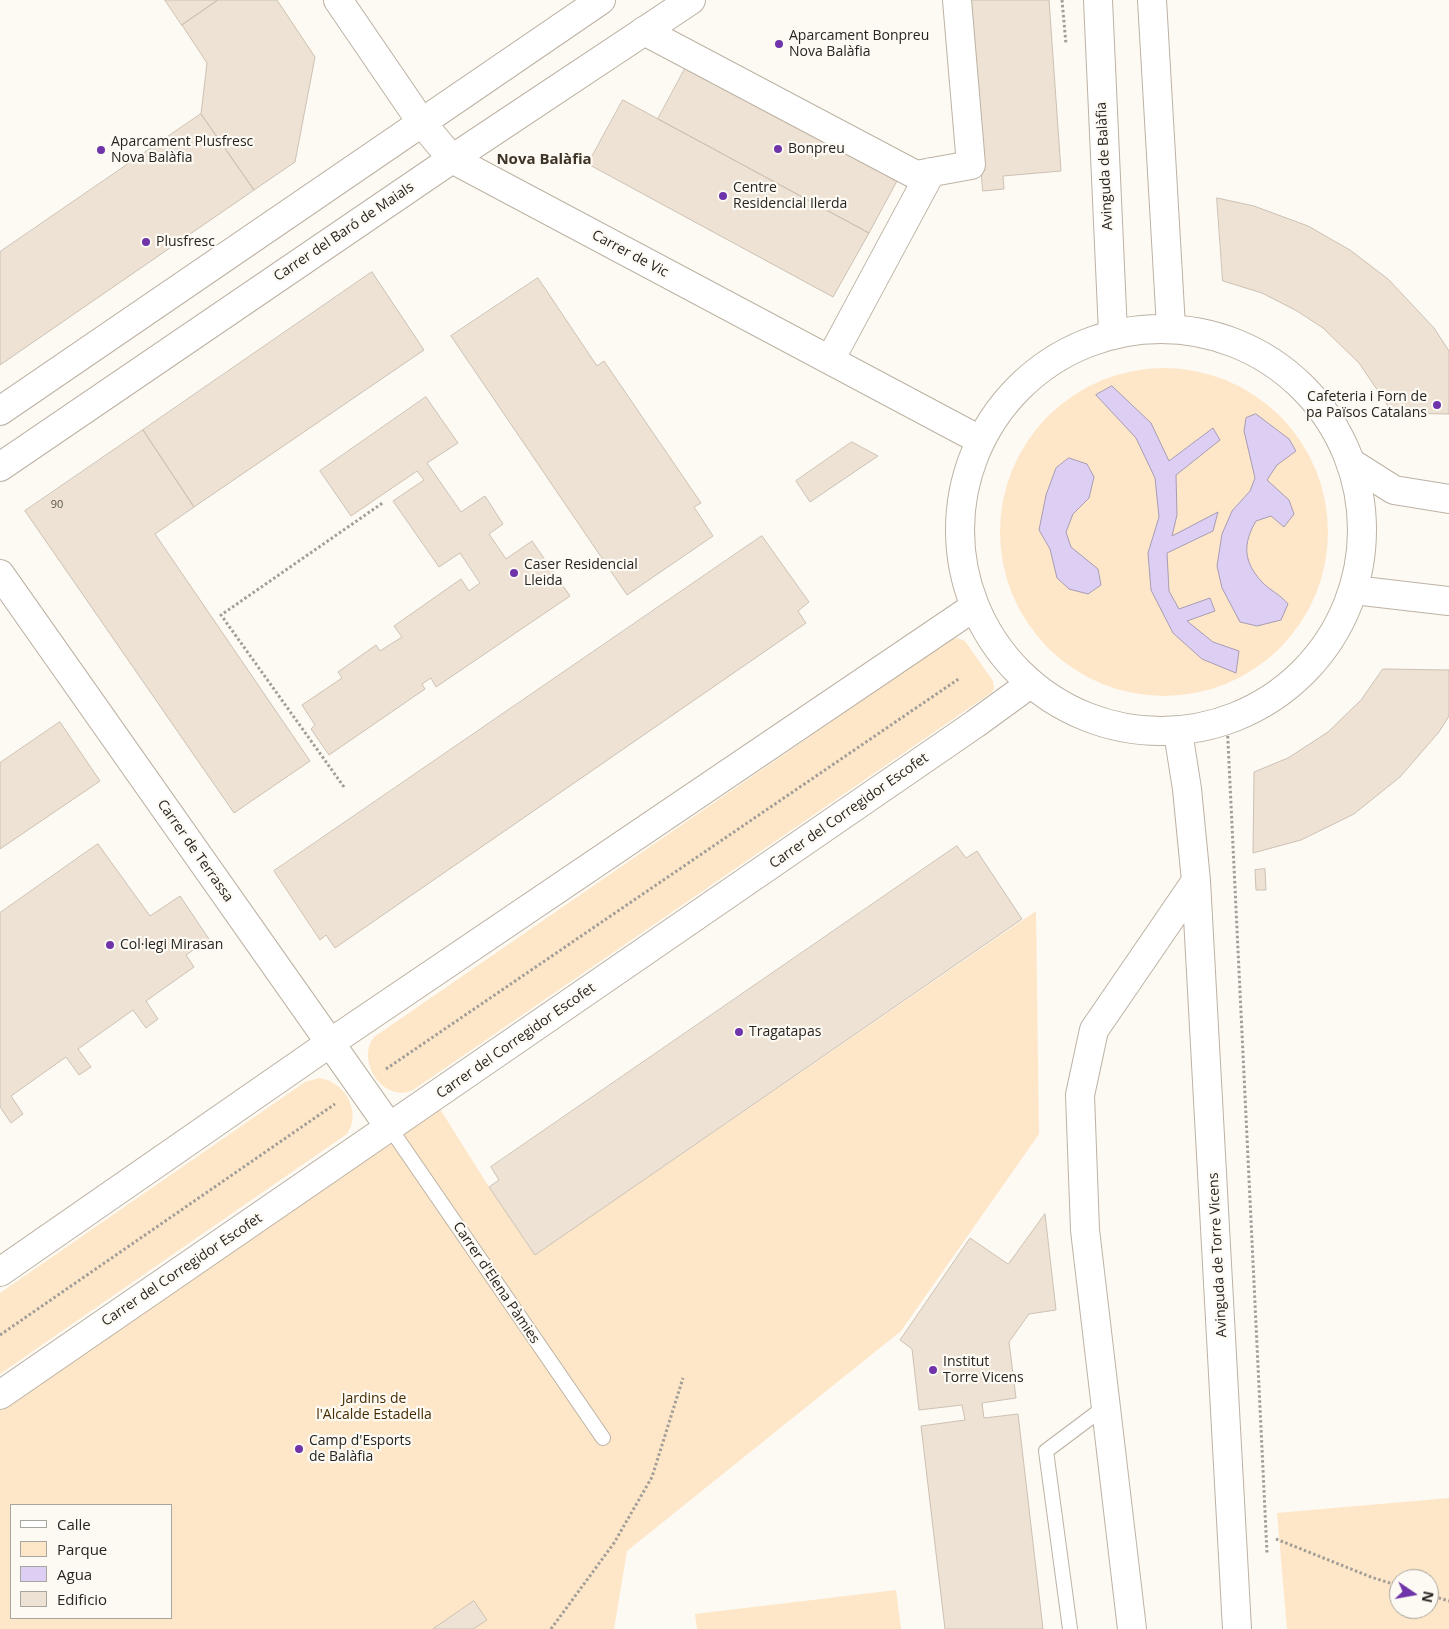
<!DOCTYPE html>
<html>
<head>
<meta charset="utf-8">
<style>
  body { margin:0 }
  #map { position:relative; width:1449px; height:1629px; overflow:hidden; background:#fdf9f3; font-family:"Open Sans",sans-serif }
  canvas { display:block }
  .legend { position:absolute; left:10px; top:1504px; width:162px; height:115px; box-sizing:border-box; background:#fdf9f3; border:1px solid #a8a49e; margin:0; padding:6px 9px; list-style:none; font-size:15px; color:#28241f }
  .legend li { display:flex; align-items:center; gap:10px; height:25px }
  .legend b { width:25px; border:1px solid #a8a49e }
  .north { position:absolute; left:1389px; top:1569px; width:50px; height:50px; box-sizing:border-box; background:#fdf9f3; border:1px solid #a8a49e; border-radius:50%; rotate:102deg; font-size:14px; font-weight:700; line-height:20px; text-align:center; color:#28241f }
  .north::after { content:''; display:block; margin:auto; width:18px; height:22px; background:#7034aa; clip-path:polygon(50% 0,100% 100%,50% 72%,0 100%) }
</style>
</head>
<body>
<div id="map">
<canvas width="1449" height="1629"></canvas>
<ul class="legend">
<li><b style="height:6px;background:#fff"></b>Calle</li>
<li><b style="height:14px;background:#fee7c8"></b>Parque</li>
<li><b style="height:14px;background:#ddcff4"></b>Agua</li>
<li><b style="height:14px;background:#ede2d3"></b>Edificio</li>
</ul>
<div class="north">N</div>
</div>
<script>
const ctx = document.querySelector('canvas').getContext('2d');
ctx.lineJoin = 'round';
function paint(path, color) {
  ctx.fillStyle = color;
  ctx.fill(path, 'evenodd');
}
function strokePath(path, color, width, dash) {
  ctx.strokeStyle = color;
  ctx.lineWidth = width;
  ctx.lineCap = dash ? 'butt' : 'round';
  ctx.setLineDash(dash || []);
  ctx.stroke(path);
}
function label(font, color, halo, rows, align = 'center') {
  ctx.font = font + ' "Open Sans",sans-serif';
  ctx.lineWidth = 4.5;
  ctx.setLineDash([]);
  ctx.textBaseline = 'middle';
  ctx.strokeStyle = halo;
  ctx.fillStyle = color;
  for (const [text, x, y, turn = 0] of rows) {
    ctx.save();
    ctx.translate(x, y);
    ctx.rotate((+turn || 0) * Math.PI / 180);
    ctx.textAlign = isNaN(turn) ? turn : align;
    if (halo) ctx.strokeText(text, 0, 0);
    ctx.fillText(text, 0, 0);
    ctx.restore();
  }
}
paint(new Path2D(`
  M1000 532a164 164 0 1 1 328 0a164 164 0 1 1-328 0Z
  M 957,638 L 965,641 L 993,681 L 994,689 L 991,693 L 413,1090 C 384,1104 355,1061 374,1037 L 950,640 Z
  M 1036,911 L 1039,1134 L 901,1331 L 627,1551 L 614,1629 L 0,1629 L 0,1395 L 433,1098 L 489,1187 L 535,1255 ZM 11,1505 L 171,1505 L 171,1618 L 11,1618 Z
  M 319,1078 C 345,1081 362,1112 347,1134 L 0,1374 L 0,1293 L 305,1082 Z
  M 1449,1498 L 1449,1629 L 1287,1629 L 1277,1513 ZM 1399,1579 L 1429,1579 L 1429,1609 L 1399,1609 Z
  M 896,1590 L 901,1629 L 697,1629 L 695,1614 Z`), '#fee7c8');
const water = new Path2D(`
  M 1112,386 L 1151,423 L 1169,461 L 1213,428 L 1220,440 L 1176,475 L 1177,515 L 1172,536 L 1218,512 L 1213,531 L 1167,553 L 1169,591 L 1179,609 L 1210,598 L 1215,611 L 1187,621 L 1213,642 L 1239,651 L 1236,673 L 1202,659 L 1173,633 L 1151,590 L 1148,553 L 1159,517 L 1155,478 L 1136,438 L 1096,395 Z
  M 1256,414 L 1289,439 L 1296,451 L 1277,465 L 1267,480 L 1289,500 L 1294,514 L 1284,527 L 1271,516 L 1256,521 C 1243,543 1243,561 1261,581 C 1269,590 1280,594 1288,604 L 1281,620 L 1257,626 L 1240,622 L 1222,588 L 1217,566 L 1222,534 L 1232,511 L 1250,491 L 1255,478 L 1244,431 L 1246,418 Z
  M 1069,458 L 1087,464 L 1094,477 L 1089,498 L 1073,514 L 1066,532 L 1071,547 L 1098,569 L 1101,585 L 1088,594 L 1069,589 L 1057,578 L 1050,549 L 1039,530 L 1046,495 L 1056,468 Z`);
paint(water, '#ddcff4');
strokePath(water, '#a79cb4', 1);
const building = new Path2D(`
  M 165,0 L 218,0 L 182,25 Z
  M 218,0 L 277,0 L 315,57 L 295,162 L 254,190 L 201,114 L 207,63 L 182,25 Z
  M 969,0 L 1049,0 L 1061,171 L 1003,176 L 1004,189 L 983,191 Z
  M 687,65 L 898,179 L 869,233 L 658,119 Z
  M 623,100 L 869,233 L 833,297 L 588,164 Z
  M 201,114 L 254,190 L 0,365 L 0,252 Z
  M 1217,198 L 1254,206 L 1308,226 L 1350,250 L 1388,279 L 1434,328 L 1449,351 L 1449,414 L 1393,413 L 1359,363 L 1323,328 L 1297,311 L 1262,293 L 1223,281 Z
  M 372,272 L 424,350 L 194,507 L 143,430 Z
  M 538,278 L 597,366 L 604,361 L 701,503 L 694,507 L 713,536 L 627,595 L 451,336 Z
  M 426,397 L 458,443 L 427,463 L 461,512 L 485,496 L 503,524 L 489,534 L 506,559 L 532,541 L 570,596 L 436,687 L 431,678 L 422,684 L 425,689 L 329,755 L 311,729 L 315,725 L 302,705 L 342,678 L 338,672 L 376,645 L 380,651 L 402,637 L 394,626 L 461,579 L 469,591 L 480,583 L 460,553 L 439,567 L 393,501 L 424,480 L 417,471 L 351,516 L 320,471 Z
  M 143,430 L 194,507 L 155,534 L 310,761 L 234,813 L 25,511 Z
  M 852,442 L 878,456 L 810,502 L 796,481 Z
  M 762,536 L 809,602 L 798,611 L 806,623 L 335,948 L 326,935 L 320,940 L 274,871 Z
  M 1383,669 L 1449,670 L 1449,716 L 1439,732 L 1400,777 L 1354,814 L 1301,840 L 1253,853 L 1254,772 L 1288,758 L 1328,732 L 1361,700 Z
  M 60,722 L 100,781 L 0,849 L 0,763 Z
  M 98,844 L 150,916 L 180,896 L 209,939 L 186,955 L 194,967 L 146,1001 L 158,1019 L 146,1028 L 133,1010 L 78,1049 L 91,1067 L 79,1075 L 66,1057 L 11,1096 L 23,1114 L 11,1123 L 0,1107 L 0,913 Z
  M 957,846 L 966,858 L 977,851 L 1022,919 L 535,1255 L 489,1187 L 499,1180 L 491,1167 Z
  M 1265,869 L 1266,890 L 1256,890 L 1255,870 Z
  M 1045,1214 L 1056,1310 L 1029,1314 L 1009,1342 L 1016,1398 L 982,1403 L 984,1418 L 1018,1414 L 1043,1629 L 945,1629 L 921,1426 L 965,1420 L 962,1405 L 919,1410 L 912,1349 L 900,1340 L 970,1238 L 1008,1264 Z
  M 474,1601 L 487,1620 L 473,1629 L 433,1629 Z`);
paint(building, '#ede2d3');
strokePath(building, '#ccc1b3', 1);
const lane = new Path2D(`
  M 390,1128 L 603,1438
  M 1070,1629 L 1046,1451 L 1106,1406`);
const street = new Path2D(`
  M 338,0 L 422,123 L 452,159 L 980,440
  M 644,31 L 916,175 L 971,165 L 957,0
  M 830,360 L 931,172
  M 1353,464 L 1394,490 L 1449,499
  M 0,574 L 390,1128
  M 1354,590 L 1449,601
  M 1178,732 L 1187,789 L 1196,881 L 1237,1629
  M 1132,1629 L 1085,1230 L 1080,1095 L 1094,1030 L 1196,881`);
const secondary = new Path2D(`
  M 1098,0 L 1113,333
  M 1152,0 L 1171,327
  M960 530a201 201 0 1 1 402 0a201 201 0 1 1-402 0Z
  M 0,411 L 601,0
  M 0,467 L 452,159 L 691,0
  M 0,1272 L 330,1043 L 974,607
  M 0,1395 L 975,724 L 1030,684`);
strokePath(lane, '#bcb2a4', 16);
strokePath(street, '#bcb2a4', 30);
strokePath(secondary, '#bcb2a4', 30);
strokePath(new Path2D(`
  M 1062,0 L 1066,44
  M 1227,721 L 1267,1553
  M 344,787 L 221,615 L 384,502
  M 386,1069 L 960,678
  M 0,1335 L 335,1104
  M 1276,1539 L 1371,1577 L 1399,1586
  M 1429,1595 L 1449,1601
  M 551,1629 L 614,1543 L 652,1477 L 683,1378`), '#a19d97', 3, [2.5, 2.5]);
strokePath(lane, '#fff', 14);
strokePath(street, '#fff', 28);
strokePath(secondary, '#fff', 28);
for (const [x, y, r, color] of [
  [779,44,5,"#7034aa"],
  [778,149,5,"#7034aa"],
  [101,150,5,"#7034aa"],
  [723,196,5,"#7034aa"],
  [146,242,5,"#7034aa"],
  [1437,405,5,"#7034aa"],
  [514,573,5,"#7034aa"],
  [110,945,5,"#7034aa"],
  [739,1032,5,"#7034aa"],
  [933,1370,5,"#7034aa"],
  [299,1449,5,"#7034aa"]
]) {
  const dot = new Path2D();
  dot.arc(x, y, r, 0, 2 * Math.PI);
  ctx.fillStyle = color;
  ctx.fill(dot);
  strokePath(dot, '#fdf9f3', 2);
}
label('11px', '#59544c', null, [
  ["90",57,505]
]);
label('14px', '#28241f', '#fdf9f3', [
  ["Aparcament Bonpreu",789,36],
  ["Nova Balàfia",789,52],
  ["Aparcament Plusfresc",111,142],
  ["Nova Balàfia",111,158],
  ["Bonpreu",788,149],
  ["Centre",733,188],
  ["Residencial Ilerda",733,204],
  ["Plusfresc",156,242],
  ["Cafeteria i Forn de",1427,397,"right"],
  ["pa Països Catalans",1427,413,"right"],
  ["Caser Residencial",524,565],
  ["Lleida",524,581],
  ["Col·legi Mirasan",120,945],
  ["Tragatapas",749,1032],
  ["Institut",943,1362],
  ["Torre Vicens",943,1378],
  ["Camp d'Esports",309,1441],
  ["de Balàfia",309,1457]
], 'left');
label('14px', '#28241f', '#fdf9f3', [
  ["Avinguda de Balàfia",1105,166,-93],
  ["Carrer del Baró de Maials",344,232,-34],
  ["Carrer de Vic",630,254,28],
  ["Carrer del Corregidor Escofet",849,811,-35],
  ["Carrer de Terrassa",195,851,55],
  ["Carrer del Corregidor Escofet",516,1041,-35],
  ["Avinguda de Torre Vicens",1218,1255,-93],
  ["Carrer del Corregidor Escofet",182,1270,-34],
  ["Carrer d'Elena Pàmies",496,1283,56]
]);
label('14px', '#452c01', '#fdf9f3', [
  ["Jardins de",374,1399],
  ["l'Alcalde Estadella",374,1415]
]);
label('bold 15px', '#3d3428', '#fdf9f3', [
  ["Nova Balàfia",544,160]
]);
</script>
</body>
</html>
